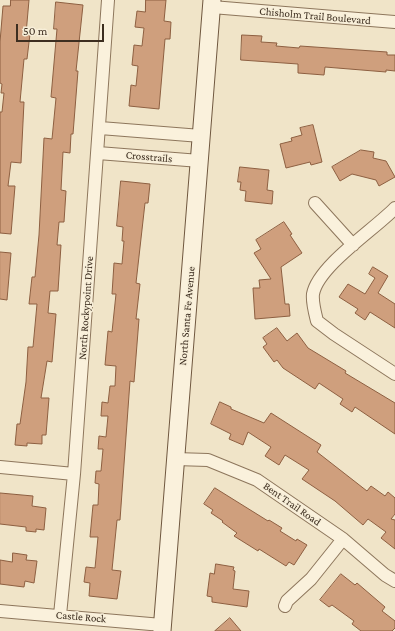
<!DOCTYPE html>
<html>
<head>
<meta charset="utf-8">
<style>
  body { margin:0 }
  #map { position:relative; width:395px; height:631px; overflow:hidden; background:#f0e4c8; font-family:"Crimson Pro",serif }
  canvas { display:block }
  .scale { position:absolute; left:16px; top:24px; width:88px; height:18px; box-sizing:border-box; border:2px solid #3d2e20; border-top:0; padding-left:5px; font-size:12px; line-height:14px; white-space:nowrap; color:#3d2e20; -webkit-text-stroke:3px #f7eed8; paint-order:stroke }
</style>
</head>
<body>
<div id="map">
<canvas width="395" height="631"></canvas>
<div class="scale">50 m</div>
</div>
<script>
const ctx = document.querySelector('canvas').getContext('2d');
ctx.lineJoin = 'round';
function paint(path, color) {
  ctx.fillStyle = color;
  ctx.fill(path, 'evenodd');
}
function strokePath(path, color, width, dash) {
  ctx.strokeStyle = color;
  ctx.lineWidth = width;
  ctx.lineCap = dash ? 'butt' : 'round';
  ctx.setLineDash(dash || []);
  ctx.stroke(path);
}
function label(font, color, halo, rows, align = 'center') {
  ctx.font = font + ' "Crimson Pro",serif';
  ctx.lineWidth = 3;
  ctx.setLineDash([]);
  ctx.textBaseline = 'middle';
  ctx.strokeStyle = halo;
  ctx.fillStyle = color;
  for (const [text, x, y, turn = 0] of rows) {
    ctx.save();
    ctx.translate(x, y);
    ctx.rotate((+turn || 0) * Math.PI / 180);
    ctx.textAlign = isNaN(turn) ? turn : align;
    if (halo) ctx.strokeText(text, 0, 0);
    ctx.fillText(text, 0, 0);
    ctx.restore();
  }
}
const building = new Path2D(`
  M 11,0 L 29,0 L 26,34 L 30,34 L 27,59 L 24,59 L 20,102 L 24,102 L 21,163 L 11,162 L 8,186 L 15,186 L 11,234 L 0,233 L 0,112 L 2,112 L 4,93 L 1,93 L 2,84 L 0,83 L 0,42 L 3,6 L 10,6 Z
  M 146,0 L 166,0 L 164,21 L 171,22 L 170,39 L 165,39 L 159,109 L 129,106 L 131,85 L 136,86 L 138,66 L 132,65 L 134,45 L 142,46 L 144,28 L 135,27 L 137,11 L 145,12 Z
  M 56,2 L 83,5 L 76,71 L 78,71 L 73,134 L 71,134 L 70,153 L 63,152 L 61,190 L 66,191 L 64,222 L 59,222 L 57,245 L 61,245 L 58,291 L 50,291 L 48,313 L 56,314 L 52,362 L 47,361 L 41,398 L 49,398 L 46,435 L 42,435 L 42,444 L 27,443 L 27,446 L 15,445 L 17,424 L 20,424 L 26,382 L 28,347 L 33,347 L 37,304 L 29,304 L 32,277 L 35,277 L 39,235 L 44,138 L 52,139 L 56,98 L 51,97 L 57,29 L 54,29 Z
  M 242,35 L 262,36 L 261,42 L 277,43 L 276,46 L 299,48 L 300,46 L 387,52 L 387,55 L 395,55 L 395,71 L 386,70 L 386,72 L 325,67 L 324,75 L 298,73 L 298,64 L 241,60 Z
  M 313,125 L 322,162 L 311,165 L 310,162 L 286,168 L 280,144 L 292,141 L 291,138 L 302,135 L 300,128 Z
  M 361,150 L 374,152 L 373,158 L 386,161 L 395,177 L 379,186 L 376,180 L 352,174 L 340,181 L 332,167 Z
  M 240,167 L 269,170 L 267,190 L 273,191 L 272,204 L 245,201 L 246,191 L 240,190 L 241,182 L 238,182 Z
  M 121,181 L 150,184 L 148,203 L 145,203 L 136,283 L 140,284 L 136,319 L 139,319 L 134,382 L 130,381 L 120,520 L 117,520 L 112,570 L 121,571 L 117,599 L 89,596 L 90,583 L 84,582 L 86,567 L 95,568 L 98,537 L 90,537 L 93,505 L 98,505 L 99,484 L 95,483 L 96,471 L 101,471 L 103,449 L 98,449 L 99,436 L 106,437 L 108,416 L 101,416 L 102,402 L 108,403 L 110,386 L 115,386 L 116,366 L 105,365 L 108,331 L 112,332 L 116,294 L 112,294 L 114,263 L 122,264 L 124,241 L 122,241 L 123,227 L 117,226 Z
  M 284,222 L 292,234 L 290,235 L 302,253 L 281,267 L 285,304 L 289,304 L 290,316 L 255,319 L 253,288 L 260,288 L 259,280 L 271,279 L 254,253 L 261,249 L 256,240 Z
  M 0,252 L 11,253 L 7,300 L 0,299 Z
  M 373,267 L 388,276 L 378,293 L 395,304 L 395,328 L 370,312 L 365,320 L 355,313 L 358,309 L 339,297 L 348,284 L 365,294 L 375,278 L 369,274 Z
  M 277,328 L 287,341 L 297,333 L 308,348 L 346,371 L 345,373 L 395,403 L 395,434 L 355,407 L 352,412 L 340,404 L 343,399 L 319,383 L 315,389 L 283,368 L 277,360 L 274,362 L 263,347 L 267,344 L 263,338 Z
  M 220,402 L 231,407 L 231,409 L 264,423 L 271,413 L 321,445 L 317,452 L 367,491 L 371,486 L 385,496 L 388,492 L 395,498 L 395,514 L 391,519 L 395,520 L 395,549 L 381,538 L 386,532 L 368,519 L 363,525 L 335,501 L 302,479 L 309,470 L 285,455 L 279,465 L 265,456 L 271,447 L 248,432 L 243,445 L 229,439 L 231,434 L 211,424 Z
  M 215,488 L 268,521 L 269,520 L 282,528 L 280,531 L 296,541 L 297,539 L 307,545 L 294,565 L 289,562 L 286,566 L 259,549 L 258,551 L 234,536 L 237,533 L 222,522 L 223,521 L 211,513 L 213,510 L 204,504 Z
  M 0,493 L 33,496 L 32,506 L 46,508 L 44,530 L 36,529 L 36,532 L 26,531 L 26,527 L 0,524 Z
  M 13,553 L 27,555 L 26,560 L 37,561 L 34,583 L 25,581 L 24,587 L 0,584 L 0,560 L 12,562 Z
  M 216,564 L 234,567 L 233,570 L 235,571 L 233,589 L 249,591 L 247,607 L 212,602 L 212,597 L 207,596 L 210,573 L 214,574 Z
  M 341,574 L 355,585 L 357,583 L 385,607 L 382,611 L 395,621 L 395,628 L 392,631 L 361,631 L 352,624 L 354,621 L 332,605 L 329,607 L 320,600 Z
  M 230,618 L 241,631 L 215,631 Z`);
paint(building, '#cf9f7d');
strokePath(building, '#8d5f41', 1);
const minor = new Path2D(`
  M 212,7 L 395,22
  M 100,128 L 201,136
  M 98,153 L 200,161
  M 315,203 L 353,245
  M 395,208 C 375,229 318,266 313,294 C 312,302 315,313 317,321 L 334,334 L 395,374
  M 175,459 L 208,460 L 257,480 L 343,539 L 385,575 L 395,581
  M 0,467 L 74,474
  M 285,606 L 287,601 L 311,579 L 343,539
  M 0,611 L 162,625
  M 60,615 L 74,474 L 108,0`);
const secondary = new Path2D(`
  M 162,631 L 212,0`);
strokePath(minor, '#8d765c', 14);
strokePath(secondary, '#6f573f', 19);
strokePath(minor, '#faf1dc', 12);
strokePath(secondary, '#faf1dc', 17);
label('11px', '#3d2e20', '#f7eed8', [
  ["Chisholm Trail Boulevard",315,16,5],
  ["Crosstrails",149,157,5],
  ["North Rockypoint Drive",86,308,-86],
  ["North Santa Fe Avenue",187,316,-85],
  ["Bent Trail Road",292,504,35],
  ["Castle Rock",81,617,5]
]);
</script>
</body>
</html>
